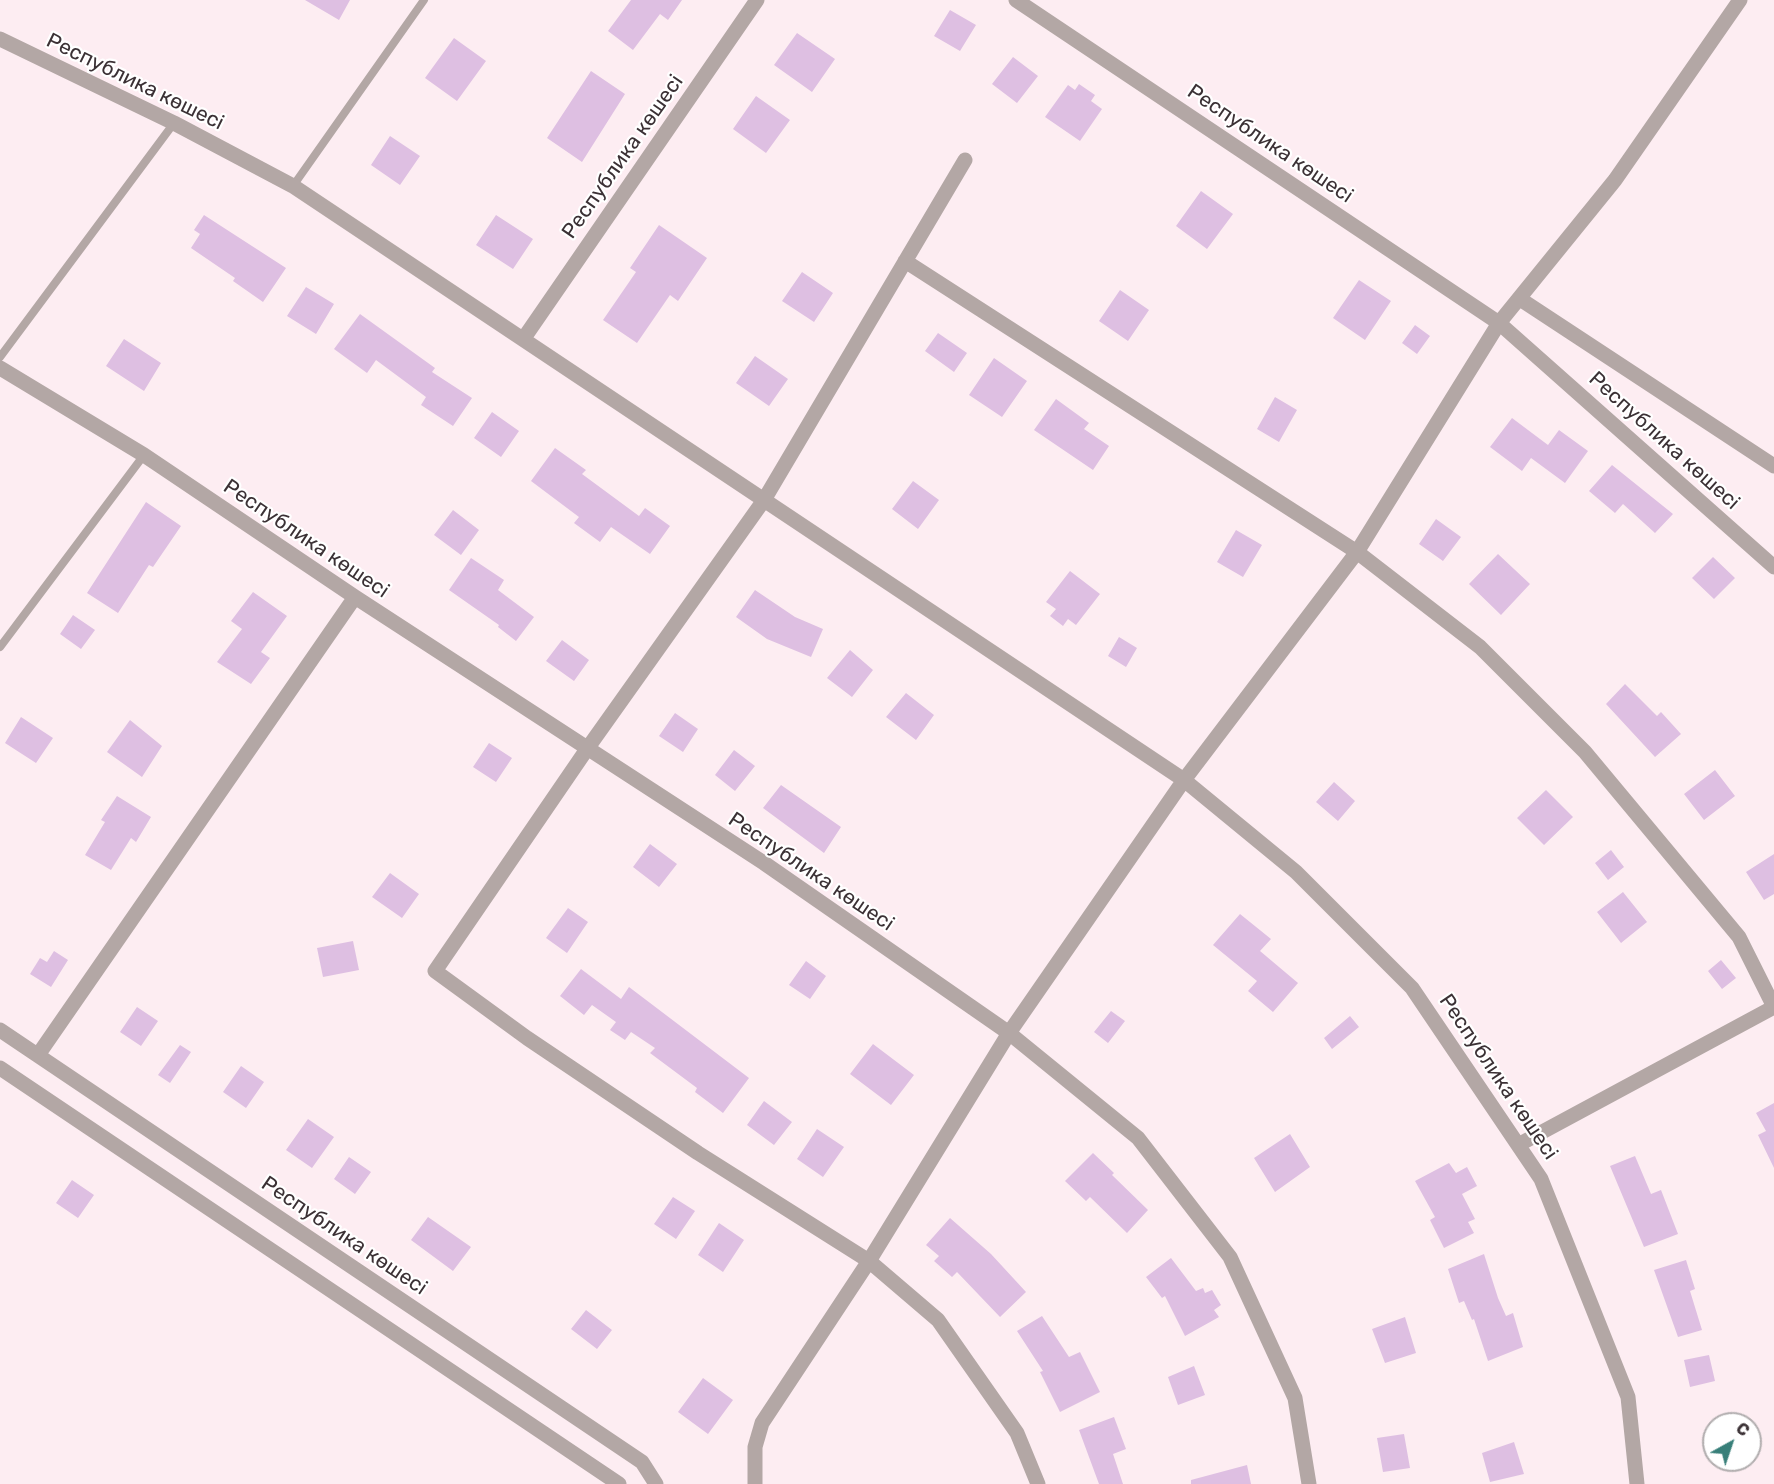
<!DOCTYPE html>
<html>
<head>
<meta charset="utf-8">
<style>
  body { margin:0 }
  #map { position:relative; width:1774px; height:1484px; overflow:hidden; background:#fdedf2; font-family:Rubik,sans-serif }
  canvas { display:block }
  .north { position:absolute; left:1702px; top:1412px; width:60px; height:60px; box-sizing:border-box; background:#fff; border:2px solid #b1adae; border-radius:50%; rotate:40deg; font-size:16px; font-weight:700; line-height:24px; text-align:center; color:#3b3135 }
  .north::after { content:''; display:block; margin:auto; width:21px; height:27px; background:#387f79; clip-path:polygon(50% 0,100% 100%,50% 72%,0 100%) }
</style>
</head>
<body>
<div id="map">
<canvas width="1774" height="1484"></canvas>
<div class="north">С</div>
</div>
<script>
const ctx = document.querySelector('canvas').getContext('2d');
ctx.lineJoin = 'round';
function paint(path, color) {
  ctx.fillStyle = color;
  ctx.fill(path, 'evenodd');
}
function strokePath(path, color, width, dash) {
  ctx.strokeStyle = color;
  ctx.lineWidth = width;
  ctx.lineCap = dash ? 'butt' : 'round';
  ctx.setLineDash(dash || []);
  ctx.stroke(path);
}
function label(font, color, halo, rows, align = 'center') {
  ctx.font = font + ' Rubik,sans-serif';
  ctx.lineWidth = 4.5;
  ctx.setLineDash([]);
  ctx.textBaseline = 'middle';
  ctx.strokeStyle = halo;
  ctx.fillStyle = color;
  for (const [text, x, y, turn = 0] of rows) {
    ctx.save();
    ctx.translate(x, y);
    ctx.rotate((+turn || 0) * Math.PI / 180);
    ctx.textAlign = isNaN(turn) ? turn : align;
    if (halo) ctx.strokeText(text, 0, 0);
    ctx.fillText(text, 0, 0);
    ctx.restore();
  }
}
paint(new Path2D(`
  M 305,0 L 350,0 L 339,20 Z
  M 631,0 L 682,0 L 668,20 L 660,14 L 633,50 L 608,31 Z
  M 950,10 L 976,25 L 960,51 L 934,36 Z
  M 797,33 L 835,59 L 812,92 L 774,65 Z
  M 454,38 L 486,61 L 457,101 L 425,78 Z
  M 1013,57 L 1038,76 L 1017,103 L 992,84 Z
  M 591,71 L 625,94 L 582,162 L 547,138 Z
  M 1079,84 L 1095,95 L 1091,101 L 1102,109 L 1080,141 L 1045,117 L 1068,85 L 1075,90 Z
  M 756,96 L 790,120 L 766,153 L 733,129 Z
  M 390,136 L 420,156 L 400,185 L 371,165 Z
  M 1201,191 L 1233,214 L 1207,249 L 1176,226 Z
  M 204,215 L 286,268 L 263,302 L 233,281 L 235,278 L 191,248 L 200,234 L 194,230 Z
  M 496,215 L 533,239 L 513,269 L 476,245 Z
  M 659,225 L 707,258 L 678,301 L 670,295 L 637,343 L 603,320 L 636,272 L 630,268 Z
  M 802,272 L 833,293 L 814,322 L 782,301 Z
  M 1359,280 L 1391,301 L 1365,340 L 1333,318 Z
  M 306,287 L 334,304 L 316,334 L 287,316 Z
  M 1120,290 L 1149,310 L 1128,341 L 1099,321 Z
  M 360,314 L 435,368 L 432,372 L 472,398 L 453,426 L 421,405 L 426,397 L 376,360 L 367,373 L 334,349 Z
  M 1415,325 L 1430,336 L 1417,354 L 1402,343 Z
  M 938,333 L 967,353 L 954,372 L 925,351 Z
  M 124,339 L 161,363 L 144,391 L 106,366 Z
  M 755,356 L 788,379 L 769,406 L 736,383 Z
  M 994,358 L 1027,381 L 1002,417 L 969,395 Z
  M 1275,397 L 1297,410 L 1279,442 L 1257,429 Z
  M 1056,399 L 1089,423 L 1084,429 L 1109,446 L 1093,470 L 1034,430 Z
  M 492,412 L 519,431 L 501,457 L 474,438 Z
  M 1512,418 L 1548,445 L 1559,430 L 1588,451 L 1565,483 L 1531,458 L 1522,471 L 1490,447 Z
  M 555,448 L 586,470 L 582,474 L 639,516 L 645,508 L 670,526 L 650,554 L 611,527 L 600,542 L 574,523 L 579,517 L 531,481 Z
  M 1612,465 L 1673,514 L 1655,533 L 1623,504 L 1615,513 L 1589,491 Z
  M 913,481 L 939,500 L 918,529 L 892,509 Z
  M 146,502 L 181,526 L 153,567 L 149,565 L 118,613 L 87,593 Z
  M 453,510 L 479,530 L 461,555 L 434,535 Z
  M 1436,519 L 1461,537 L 1443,561 L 1419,544 Z
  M 1236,530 L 1262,545 L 1243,577 L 1217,562 Z
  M 1498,554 L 1530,584 L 1501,615 L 1469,584 Z
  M 1713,557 L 1735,578 L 1714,599 L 1692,578 Z
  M 471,558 L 504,580 L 498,590 L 534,617 L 516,641 L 498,627 L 499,625 L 449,590 Z
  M 1070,571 L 1100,594 L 1076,625 L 1068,619 L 1063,626 L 1050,616 L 1056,609 L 1046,602 Z
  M 755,590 L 795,617 L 823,629 L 811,657 L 767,639 L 736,617 Z
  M 253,592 L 287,616 L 261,652 L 270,658 L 251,684 L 217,662 L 242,629 L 231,621 Z
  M 73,615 L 95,630 L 81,649 L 60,634 Z
  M 1119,637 L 1137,648 L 1126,667 L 1108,656 Z
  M 562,640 L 589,660 L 574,681 L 546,661 Z
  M 850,650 L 873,670 L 852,697 L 827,678 Z
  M 1625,684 L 1657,716 L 1661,712 L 1681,734 L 1655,757 L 1606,704 Z
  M 906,693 L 934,715 L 916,740 L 886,717 Z
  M 675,713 L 698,729 L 683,752 L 659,736 Z
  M 21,717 L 53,738 L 36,763 L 5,743 Z
  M 130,720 L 162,746 L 142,777 L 107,752 Z
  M 489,743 L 512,758 L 496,782 L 473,767 Z
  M 734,750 L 755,766 L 735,791 L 715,775 Z
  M 1715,770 L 1735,796 L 1704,820 L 1684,794 Z
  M 1334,782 L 1355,801 L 1338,821 L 1316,802 Z
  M 781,785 L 841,827 L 824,853 L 763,808 Z
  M 1546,790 L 1573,817 L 1544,845 L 1517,818 Z
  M 117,796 L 151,817 L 136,842 L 131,838 L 111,870 L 85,855 L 105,822 L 101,820 Z
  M 650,844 L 677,864 L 659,887 L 633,867 Z
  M 1611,850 L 1624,867 L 1608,880 L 1595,863 Z
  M 1774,854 L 1774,894 L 1764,900 L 1746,872 Z
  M 390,873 L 419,894 L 402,918 L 372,897 Z
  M 1623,892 L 1647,922 L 1621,943 L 1597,912 Z
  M 568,908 L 588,922 L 567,953 L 546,938 Z
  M 1240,914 L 1271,939 L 1260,951 L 1298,983 L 1273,1012 L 1248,991 L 1257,981 L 1213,945 Z
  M 353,941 L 359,970 L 323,977 L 317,948 Z
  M 54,951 L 68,960 L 51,987 L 30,974 L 40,958 L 47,962 Z
  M 1721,960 L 1736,978 L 1722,989 L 1708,971 Z
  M 806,961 L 826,976 L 810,999 L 789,985 Z
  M 581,969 L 621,999 L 629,987 L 749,1078 L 723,1113 L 695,1092 L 697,1088 L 650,1053 L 655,1048 L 631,1032 L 625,1040 L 610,1030 L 616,1022 L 592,1005 L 584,1015 L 560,996 Z
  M 137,1007 L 158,1021 L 141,1046 L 120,1032 Z
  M 1111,1011 L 1125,1021 L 1108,1043 L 1094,1032 Z
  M 1350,1016 L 1359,1027 L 1332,1049 L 1324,1038 Z
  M 873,1044 L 914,1075 L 891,1105 L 850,1074 Z
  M 180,1045 L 191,1052 L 170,1083 L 158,1075 Z
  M 241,1066 L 264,1082 L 246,1108 L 223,1092 Z
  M 764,1101 L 792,1122 L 774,1145 L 747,1125 Z
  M 1774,1103 L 1774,1168 L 1758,1135 L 1766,1131 L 1756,1113 Z
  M 308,1119 L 334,1137 L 312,1168 L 286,1150 Z
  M 817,1129 L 844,1147 L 823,1177 L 797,1159 Z
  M 1290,1134 L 1310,1167 L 1275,1192 L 1254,1158 Z
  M 1093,1153 L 1114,1173 L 1112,1175 L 1148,1210 L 1127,1233 L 1090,1197 L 1086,1201 L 1065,1181 Z
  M 1635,1156 L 1651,1194 L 1661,1190 L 1678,1234 L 1644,1247 L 1610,1166 Z
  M 349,1157 L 371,1172 L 355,1194 L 334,1179 Z
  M 1449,1163 L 1456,1173 L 1467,1167 L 1477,1186 L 1462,1194 L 1475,1219 L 1468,1222 L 1474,1233 L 1444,1248 L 1430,1220 L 1435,1217 L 1415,1181 Z
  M 72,1180 L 94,1195 L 78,1218 L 56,1203 Z
  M 673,1197 L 695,1211 L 676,1239 L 654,1224 Z
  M 428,1217 L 471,1247 L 453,1271 L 411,1240 Z
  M 950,1218 L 991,1254 L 1026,1292 L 1000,1317 L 957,1272 L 952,1277 L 934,1261 L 939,1256 L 926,1245 Z
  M 719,1223 L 744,1240 L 723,1272 L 698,1255 Z
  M 1484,1254 L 1498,1298 L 1506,1316 L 1513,1313 L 1523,1347 L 1488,1361 L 1474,1319 L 1472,1320 L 1464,1301 L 1459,1303 L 1448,1269 Z
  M 1171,1258 L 1196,1291 L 1203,1288 L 1205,1293 L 1212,1290 L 1221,1305 L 1214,1310 L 1219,1317 L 1185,1336 L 1165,1296 L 1162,1298 L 1146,1277 Z
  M 1686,1260 L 1695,1289 L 1690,1291 L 1702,1330 L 1678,1337 L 1654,1270 Z
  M 586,1310 L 612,1330 L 597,1349 L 571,1329 Z
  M 1042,1316 L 1069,1357 L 1080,1352 L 1100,1392 L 1060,1412 L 1040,1372 L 1043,1371 L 1017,1331 Z
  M 1405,1317 L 1416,1353 L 1385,1363 L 1372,1329 Z
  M 1709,1355 L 1715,1381 L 1690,1387 L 1684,1360 Z
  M 1194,1366 L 1205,1395 L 1178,1405 L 1168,1377 Z
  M 703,1378 L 733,1400 L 708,1434 L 678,1412 Z
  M 1114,1417 L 1126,1449 L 1113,1454 L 1123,1484 L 1099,1484 L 1079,1430 Z
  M 1404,1434 L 1410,1468 L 1383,1472 L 1377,1438 Z
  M 1514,1442 L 1524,1474 L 1490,1482 L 1482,1453 Z
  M 1247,1465 L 1251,1484 L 1191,1484 L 1191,1480 Z`), '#debfe2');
strokePath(new Path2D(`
  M 293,186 L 424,0
  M 0,357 L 174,123
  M 0,647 L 144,455`), '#b3a7a5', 8);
strokePath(new Path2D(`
  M 1016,0 L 1499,323 L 1774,567
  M 0,39 L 174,123 L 293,186 L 1184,780 L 1296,872 L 1412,988 L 1541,1179 L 1628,1397 L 1637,1484
  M 965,160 L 764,500 L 587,749 L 435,971 L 527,1038 L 698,1153 L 869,1261 L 938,1320 L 1017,1433 L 1038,1484
  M 905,261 L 1357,552 L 1480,647 L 1585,752 L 1739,937 L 1774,1007
  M 1520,299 L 1774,466
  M 524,338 L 757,0
  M 0,368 L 144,455 L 355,597 L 764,863 L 1009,1033 L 1138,1138 L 1230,1257 L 1295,1398 L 1309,1484
  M 0,1030 L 642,1462 L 656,1484
  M 38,1055 L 355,597
  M 0,1068 L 619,1484
  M 1518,1145 L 1774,1007
  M 755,1484 L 755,1447 L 762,1423 L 869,1261 L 1009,1033 L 1184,780 L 1357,552 L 1499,323 L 1615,180 L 1740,0`), '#b3a7a5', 15);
label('21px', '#3b3135', '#fff', [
  ["Республика көшесі",135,82,26],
  ["Республика көшесі",1270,144,34],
  ["Республика көшесі",623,157,-55],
  ["Республика көшесі",1664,441,42],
  ["Республика көшесі",306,539,34],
  ["Республика көшесі",811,872,34],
  ["Республика көшесі",1498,1077,56],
  ["Республика көшесі",344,1236,34]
]);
</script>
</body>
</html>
